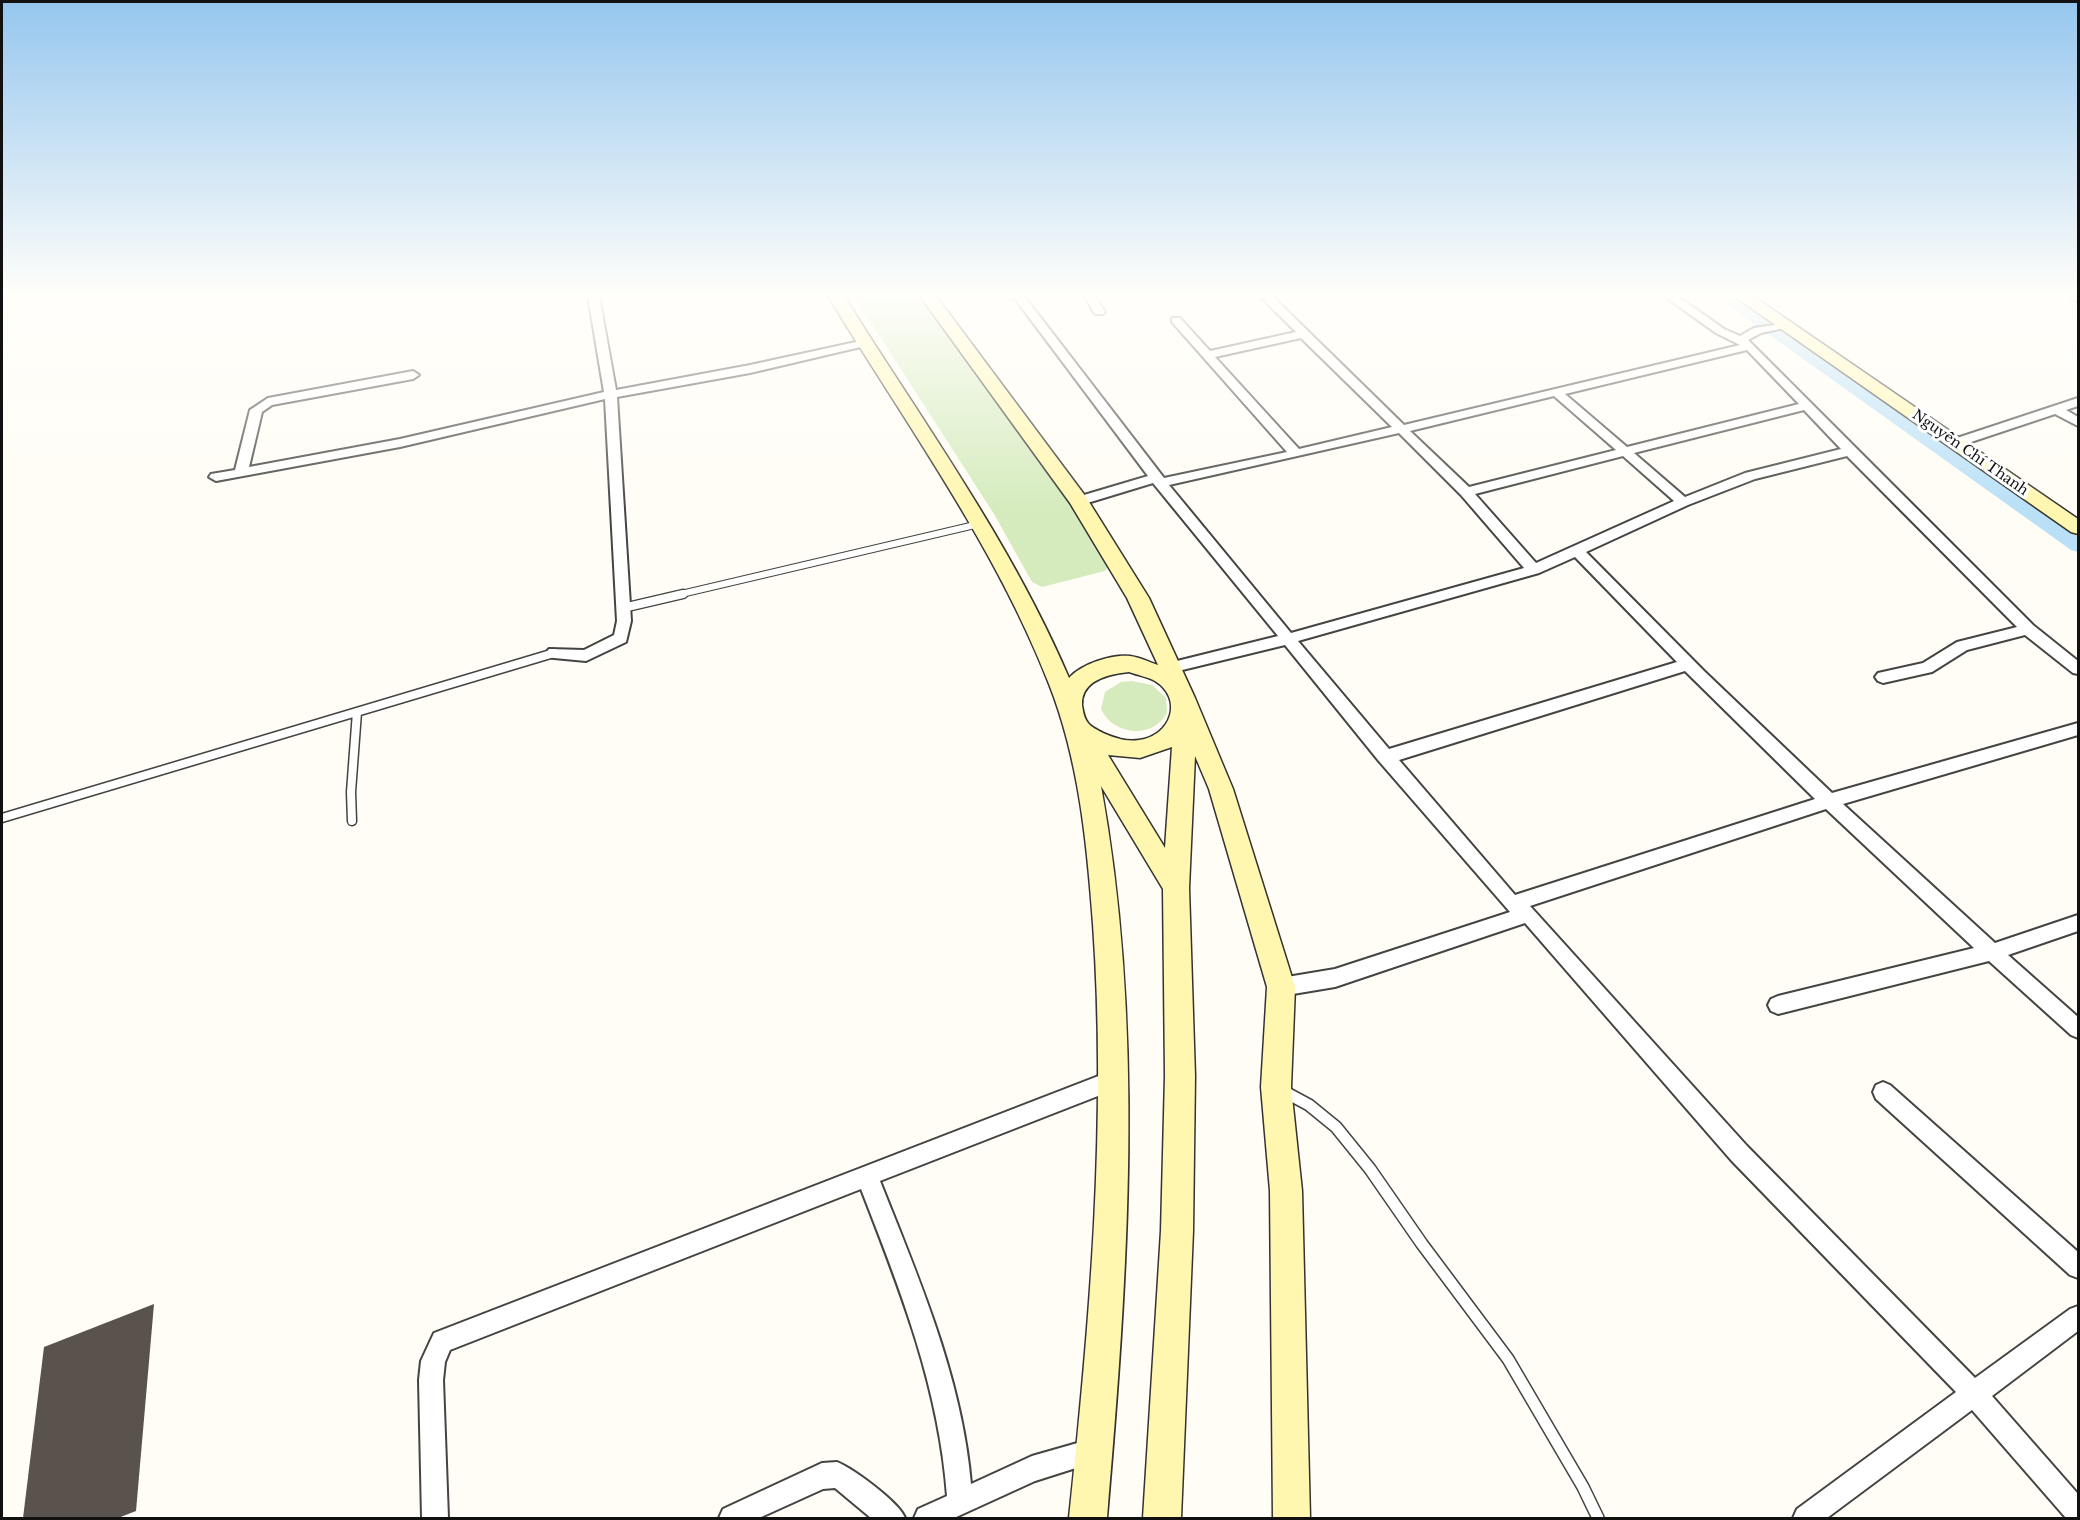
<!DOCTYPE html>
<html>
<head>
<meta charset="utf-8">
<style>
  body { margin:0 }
  #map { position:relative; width:2080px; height:1520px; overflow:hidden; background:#fffdf5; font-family:"Libre Baskerville",serif }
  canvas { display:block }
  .frame { position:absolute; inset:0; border:3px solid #111; pointer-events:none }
</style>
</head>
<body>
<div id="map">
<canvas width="2080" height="1520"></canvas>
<div class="frame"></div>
</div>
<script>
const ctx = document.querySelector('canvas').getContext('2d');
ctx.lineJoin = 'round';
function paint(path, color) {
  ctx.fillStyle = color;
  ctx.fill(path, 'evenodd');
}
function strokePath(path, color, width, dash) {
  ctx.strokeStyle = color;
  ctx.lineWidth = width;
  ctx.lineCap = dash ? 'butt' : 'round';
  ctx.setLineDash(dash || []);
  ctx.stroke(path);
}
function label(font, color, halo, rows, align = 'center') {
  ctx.font = font + ' "Libre Baskerville",serif';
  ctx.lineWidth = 6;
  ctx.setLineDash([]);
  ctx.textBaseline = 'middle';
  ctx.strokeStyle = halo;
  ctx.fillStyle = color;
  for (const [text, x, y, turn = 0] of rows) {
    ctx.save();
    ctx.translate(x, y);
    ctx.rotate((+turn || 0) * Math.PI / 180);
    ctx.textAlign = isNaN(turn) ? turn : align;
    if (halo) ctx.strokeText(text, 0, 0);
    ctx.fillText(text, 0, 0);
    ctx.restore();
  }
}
paint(new Path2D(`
  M 854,296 L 923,296 L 1069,497 L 1109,566 L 1105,571 L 1042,587 L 1032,582 L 994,514 Z
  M 1132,681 L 1152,685 L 1166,698 L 1167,713 C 1152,740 1113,735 1101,709 L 1105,692 L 1121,682 Z`), '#d5ebbd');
paint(new Path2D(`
  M 1715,296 L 1732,296 L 2078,537 L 2078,552 L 2071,550 Z`), '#b9e0f7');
paint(new Path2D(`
  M 154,1304 L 136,1511 L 118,1518 L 23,1518 L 44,1347 Z`), '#5a524d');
const laneFar2 = new Path2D(`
  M 677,595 L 979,524`);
const laneFar1 = new Path2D(`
  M 623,608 L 683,594
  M 2,818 L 554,653
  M 352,821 L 351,792 L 357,712`);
const lane = new Path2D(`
  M 1283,1091 L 1309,1105 L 1336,1127 L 1370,1169 L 1422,1244 L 1508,1359 L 1583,1487 L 1598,1518`);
const street = new Path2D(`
  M 588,296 L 599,296 L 616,390 L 750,365 L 865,340 L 871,343 L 865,346 L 750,373 L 617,397 L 631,621 L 626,642 L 586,661 L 554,658 L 549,657 L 546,653 L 549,649 L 584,650 L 614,635 L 617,621 L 605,399 L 400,447 L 216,481 L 209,477 L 211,474 L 235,470 L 250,410 L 268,398 L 413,371 L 419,375 L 413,379 L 272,405 L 262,412 L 249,467 L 400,439 L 604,392 Z
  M 1013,296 L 1024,296 L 1164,478 L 1287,452 L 1172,322 L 1172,318 L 1180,318 L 1210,351 L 1296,332 L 1260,296 L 1272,296 L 1404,425 L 1740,345 L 1716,333 L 1664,296 L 1677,296 L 1724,329 L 1740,336 L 1754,328 L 1788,323 L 1788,327 L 1761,333 L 1748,340 L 2033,625 L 2078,661 L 2078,674 L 2073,673 L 2025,635 L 1967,650 L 1932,672 L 1883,683 L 1878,681 L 1875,677 L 1878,673 L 1923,663 L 1957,642 L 2017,627 L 1847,456 L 1755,479 L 1688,505 L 1586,552 L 1704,671 L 1832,793 L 2078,723 L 2078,735 L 1843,804 L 1995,943 L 2078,915 L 2078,931 L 2008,955 L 2078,1017 L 2078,1038 L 2071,1035 L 1989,961 L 1778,1014 L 1771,1011 L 1768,1005 L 1771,999 L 1778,996 L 1974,948 L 1826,809 L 1530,906 L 1747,1146 L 1975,1378 L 2070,1309 L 2078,1306 L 2078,1331 L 1992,1396 L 2078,1494 L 2078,1518 L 2066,1518 L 1972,1410 L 1827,1518 L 1793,1518 L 1797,1509 L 1956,1392 L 1731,1160 L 1525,923 L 1335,987 L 1281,996 L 1274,993 L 1271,987 L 1274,981 L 1281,978 L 1335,969 L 1510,912 L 1378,760 L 1285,645 L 1170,673 L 1165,672 L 1162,668 L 1165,664 L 1278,636 L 1153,483 L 1084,504 L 1074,504 L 1072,501 L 1074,498 L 1148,476 ZM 1301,338 L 1392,427 L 1299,449 L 1215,357 ZM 1747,350 L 1799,404 L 1627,447 L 1565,394 ZM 1554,396 L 1616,450 L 1469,487 L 1410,431 ZM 1804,410 L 1841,449 L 1745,473 L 1685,497 L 1634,453 ZM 1399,433 L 1461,495 L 1524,568 L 1291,633 L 1169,485 ZM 1623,456 L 1674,501 L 1536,563 L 1475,494 ZM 1575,557 L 1677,662 L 1389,749 L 1298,641 L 1539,573 ZM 1685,671 L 1815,799 L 1515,895 L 1399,760 Z
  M 1084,296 L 1095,296 L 1105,312 L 1103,314 L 1095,314 Z
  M 2068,296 L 2078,296 L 2078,302 Z
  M 2078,398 L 2078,406 L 2066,410 L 2078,417 L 2078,426 L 2055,414 L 1959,446 L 1951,446 L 1949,443 L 1951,440 Z
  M 1114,1070 L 1121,1073 L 1124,1080 L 1121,1087 L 880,1181 C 919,1279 962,1378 971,1484 L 1032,1456 L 1095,1438 L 1104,1441 L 1107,1450 L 1104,1459 L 1035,1481 L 954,1518 L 914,1518 L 918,1509 L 947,1496 C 939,1387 900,1289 861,1189 L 450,1350 L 445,1362 L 443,1380 L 448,1518 L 422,1518 L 419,1380 L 421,1361 L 434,1333 Z
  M 1883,1082 L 1890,1085 L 2078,1252 L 2078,1278 L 2070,1275 L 1876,1099 L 1873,1092 L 1876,1085 Z
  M 837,1462 C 854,1469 900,1503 905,1518 L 871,1518 L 835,1488 L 823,1489 L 759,1518 L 719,1518 L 723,1509 L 822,1463 Z`);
const secondary = new Path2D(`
  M 828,296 L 844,296 C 922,421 1011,542 1069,678 C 1081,664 1112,654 1130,656 C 1139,657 1149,662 1158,665 L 1127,598 L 1070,503 L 920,296 L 936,296 L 1086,497 L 1149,598 L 1195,698 L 1233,789 L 1295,987 L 1291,1087 L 1302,1191 L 1310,1518 L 1273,1518 L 1270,1191 L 1261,1087 L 1267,987 L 1209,789 L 1195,756 L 1189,888 L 1195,1076 L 1193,1231 L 1181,1518 L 1143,1518 L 1161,1231 L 1165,1076 L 1163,889 L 1101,786 C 1145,1028 1128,1275 1107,1518 L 1069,1518 C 1090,1321 1107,1123 1093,924 C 1087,843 1079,760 1049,684 C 995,545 905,423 828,296 ZM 1129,672 C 1137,675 1148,677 1155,681 C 1184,699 1171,736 1139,740 C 1126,742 1115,738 1103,733 C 1098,730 1092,728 1088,723 C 1084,718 1083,712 1082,705 C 1081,680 1109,674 1129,672 ZM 1172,747 L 1165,848 L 1108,755 L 1140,758 Z
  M 1734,296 L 1753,296 L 2078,519 L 2078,534 L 2071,532 Z`);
strokePath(laneFar2, '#444', 8);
strokePath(laneFar1, '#444', 11);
strokePath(lane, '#444', 14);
strokePath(street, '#444', 4);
strokePath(secondary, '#333', 3);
strokePath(laneFar2, '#fff', 6);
strokePath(laneFar1, '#fff', 8);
strokePath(lane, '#fff', 11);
paint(street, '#fff');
paint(secondary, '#fff6b0');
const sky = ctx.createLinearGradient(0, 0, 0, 509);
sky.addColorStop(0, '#95c6ee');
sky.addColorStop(0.58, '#fffefa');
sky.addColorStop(1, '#fffefa00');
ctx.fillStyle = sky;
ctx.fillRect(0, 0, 2080, 509);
label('14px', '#111', '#fff', [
  ["Nguyễn Chí Thanh",1970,453,35]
]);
</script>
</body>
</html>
